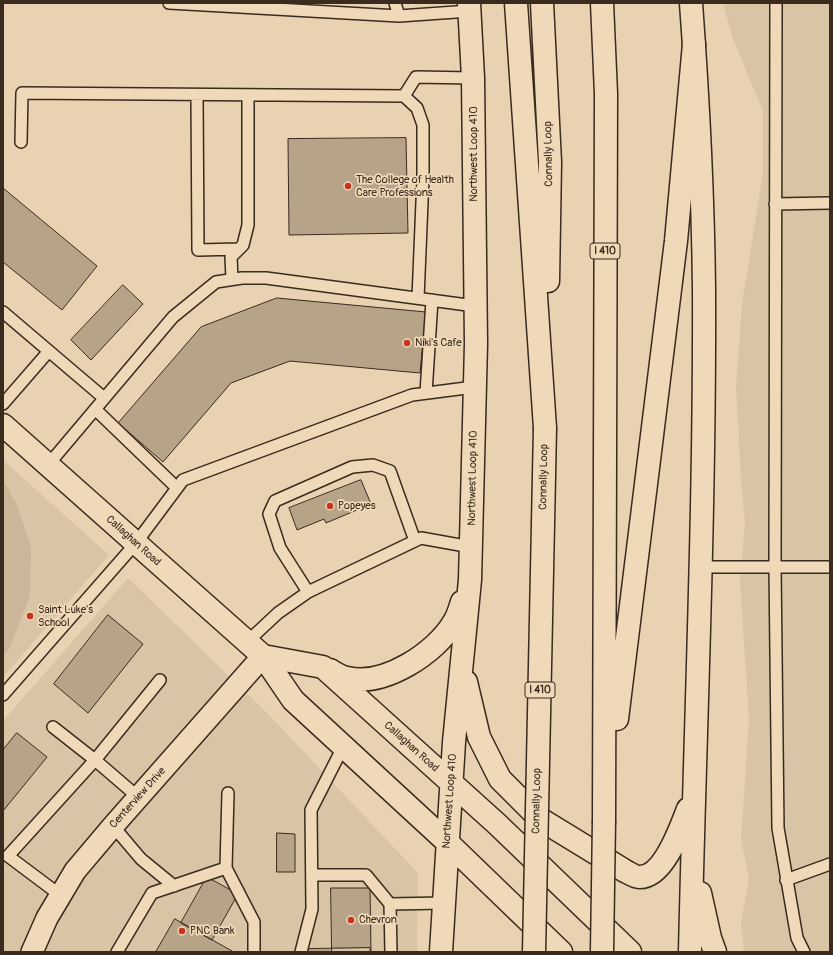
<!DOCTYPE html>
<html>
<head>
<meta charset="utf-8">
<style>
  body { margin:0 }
  #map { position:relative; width:833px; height:955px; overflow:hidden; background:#e8d2b2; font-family:Pangolin,sans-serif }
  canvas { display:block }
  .frame { position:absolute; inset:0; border:4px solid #3b2a1e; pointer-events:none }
</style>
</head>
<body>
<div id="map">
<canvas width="833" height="955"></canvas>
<div class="frame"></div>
</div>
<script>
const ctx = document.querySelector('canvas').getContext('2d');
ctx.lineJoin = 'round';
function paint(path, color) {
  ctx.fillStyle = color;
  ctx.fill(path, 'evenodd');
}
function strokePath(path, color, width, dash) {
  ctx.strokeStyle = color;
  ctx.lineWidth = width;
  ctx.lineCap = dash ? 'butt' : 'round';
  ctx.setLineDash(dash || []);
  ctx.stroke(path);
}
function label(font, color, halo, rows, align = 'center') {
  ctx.font = font + ' Pangolin,sans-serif';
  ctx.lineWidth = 3.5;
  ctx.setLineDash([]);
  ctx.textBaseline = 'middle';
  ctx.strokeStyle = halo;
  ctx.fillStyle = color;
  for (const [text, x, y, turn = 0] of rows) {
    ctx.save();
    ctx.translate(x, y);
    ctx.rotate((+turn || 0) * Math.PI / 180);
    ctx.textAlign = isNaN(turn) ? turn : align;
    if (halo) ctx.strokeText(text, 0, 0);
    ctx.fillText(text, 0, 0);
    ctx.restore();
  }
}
paint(new Path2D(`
  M 723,3 L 830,3 L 830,952 L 744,952 L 741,923 L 749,877 L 741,840 L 749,720 L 740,580 L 745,523 L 741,480 L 736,386 L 742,304 L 763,173 L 763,111 L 733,39 Z
  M 3,460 L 109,555 L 3,677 Z
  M 128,578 L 269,715 L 418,873 L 417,952 L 3,952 L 3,721 Z`), '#d9c4a5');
paint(new Path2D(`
  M 3,480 L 17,505 L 31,548 L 30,596 L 9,649 L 3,657 Z`), '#cbb699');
const building = new Path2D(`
  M 406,138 L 408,233 L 289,235 L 288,139 Z
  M 3,188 L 97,266 L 62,310 L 3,262 Z
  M 123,285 L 143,304 L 91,360 L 71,340 Z
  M 277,298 L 426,312 L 420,373 L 290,361 L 231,383 L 163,462 L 118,423 L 201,327 Z
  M 361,480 L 371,504 L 326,523 L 324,519 L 297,530 L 289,508 Z
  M 108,615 L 143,644 L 88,713 L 54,684 Z
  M 17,733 L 47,757 L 3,811 L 3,750 Z
  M 277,833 L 295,834 L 295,872 L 277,872 Z
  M 207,877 L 238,894 L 212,940 L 181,923 Z
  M 331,888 L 370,888 L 371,952 L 332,952 Z
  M 175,919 L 232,951 L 231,952 L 156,952 Z
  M 370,948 L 370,952 L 306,952 L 306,949 Z`);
paint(building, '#b7a388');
strokePath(building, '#3b2a1e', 1);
const lane = new Path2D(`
  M 169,3 L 399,16
  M 395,3 L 399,16 L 470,11
  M 776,3 L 775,567 L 778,828 L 797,938 L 804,952
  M 197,95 L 198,250 L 239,249
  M 404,96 L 417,108 L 423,125 L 423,178 L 418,298
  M 21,142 L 22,93 L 404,96 L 416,77 L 473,78
  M 775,204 L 830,203
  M 232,279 L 231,257 L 243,245 L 248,225 L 248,95
  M 3,312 L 104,398
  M 426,393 L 432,300
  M 3,404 L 49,351
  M 95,409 L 177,488
  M 48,465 L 173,317 L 216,282 L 242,278 L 266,278 L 475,306
  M 699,567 L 830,567
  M 308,592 L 280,548 L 269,514 L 275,501 L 352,467 L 373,465 L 390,471 L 415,541
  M 247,642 L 278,613 L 308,592 L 421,538 L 471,547
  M 3,695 L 136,543 L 183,480 L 412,395 L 474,387
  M 53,727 L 95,760 L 8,856 L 60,895
  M 138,797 L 95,760 L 160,680
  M 113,826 L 141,859 L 174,886
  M 226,868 L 254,922 L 254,952
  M 312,875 L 366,875 L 390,904 L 444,903
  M 786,880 L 830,864
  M 390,904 L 391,952
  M 117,952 L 152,893 L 226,868 L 228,793
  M 301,952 L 312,909 L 311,810 L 343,747`);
const street = new Path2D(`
  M 32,952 L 47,918 L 75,871 L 113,826 L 263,656`);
const secondary = new Path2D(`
  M 3,425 L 263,656 L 293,700 L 447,842 L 561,952
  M 263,656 L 323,667 L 497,824 L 630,952
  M 330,670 C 335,673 341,677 347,678 C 384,687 436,653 454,622 C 458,616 460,608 462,602
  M 466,682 L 479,737 L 500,779 L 540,819 L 625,871 C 629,873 635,877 639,877 C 664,878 681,827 688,809
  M 700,893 L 710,938 L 715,952
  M 441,952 L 454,742 L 470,580 L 476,344 L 473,78 L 469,3
  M 690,952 C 695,731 705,510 704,289 C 703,194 698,98 691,3`);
const highway = new Path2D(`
  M 516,3 L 545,428
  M 542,3 L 550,162 L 548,281
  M 602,3 L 606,94 L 604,821
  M 617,719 L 676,241 L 694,44`);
strokePath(lane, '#3b2a1e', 14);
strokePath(street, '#3b2a1e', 24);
strokePath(secondary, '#3b2a1e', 25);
strokePath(highway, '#3b2a1e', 25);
strokePath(lane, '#efd9b8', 11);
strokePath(street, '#efd9b8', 21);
strokePath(secondary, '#efd9b8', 22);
strokePath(highway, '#efd9b8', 22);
const highwayBridge = new Path2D(`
  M 534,952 L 545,428
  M 602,952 L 604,821`);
strokePath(highwayBridge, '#3b2a1e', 25, []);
strokePath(highwayBridge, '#efd9b8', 22);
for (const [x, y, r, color] of [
  [348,186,4,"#c8321e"],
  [407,343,4,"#c8321e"],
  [330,506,4,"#c8321e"],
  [30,616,4,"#c8321e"],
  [351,920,4,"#c8321e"],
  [182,931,4,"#c8321e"]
]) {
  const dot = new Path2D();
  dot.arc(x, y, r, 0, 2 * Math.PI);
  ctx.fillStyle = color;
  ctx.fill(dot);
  strokePath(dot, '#efd9b8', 1.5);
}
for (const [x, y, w] of [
  [605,251,30],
  [540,690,30]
]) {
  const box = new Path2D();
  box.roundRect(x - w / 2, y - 8, w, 16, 3);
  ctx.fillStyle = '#efd9b8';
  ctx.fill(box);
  strokePath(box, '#3b2a1e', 1);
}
label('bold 10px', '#3b2a1e', null, [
  ["I 410",605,251],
  ["I 410",540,690]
]);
label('11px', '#3b2a1e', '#efd9b8', [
  ["Northwest Loop 410",474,154,-90],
  ["Connally Loop",549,154,-91],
  ["Connally Loop",544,477,-89],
  ["Northwest Loop 410",473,478,-89],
  ["Callaghan Road",133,541,42],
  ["Callaghan Road",411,747,42],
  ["Centerview Drive",138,798,-48],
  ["Northwest Loop 410",450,801,-86],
  ["Connally Loop",537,801,-89]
]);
label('11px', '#3b2a1e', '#efd9b8', [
  ["The College of Health",356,180],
  ["Care Professions",356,193],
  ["Niki's Cafe",415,343],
  ["Popeyes",338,506],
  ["Saint Luke's",38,610],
  ["School",38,623],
  ["Chevron",359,920],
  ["PNC Bank",190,931]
], 'left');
</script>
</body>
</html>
